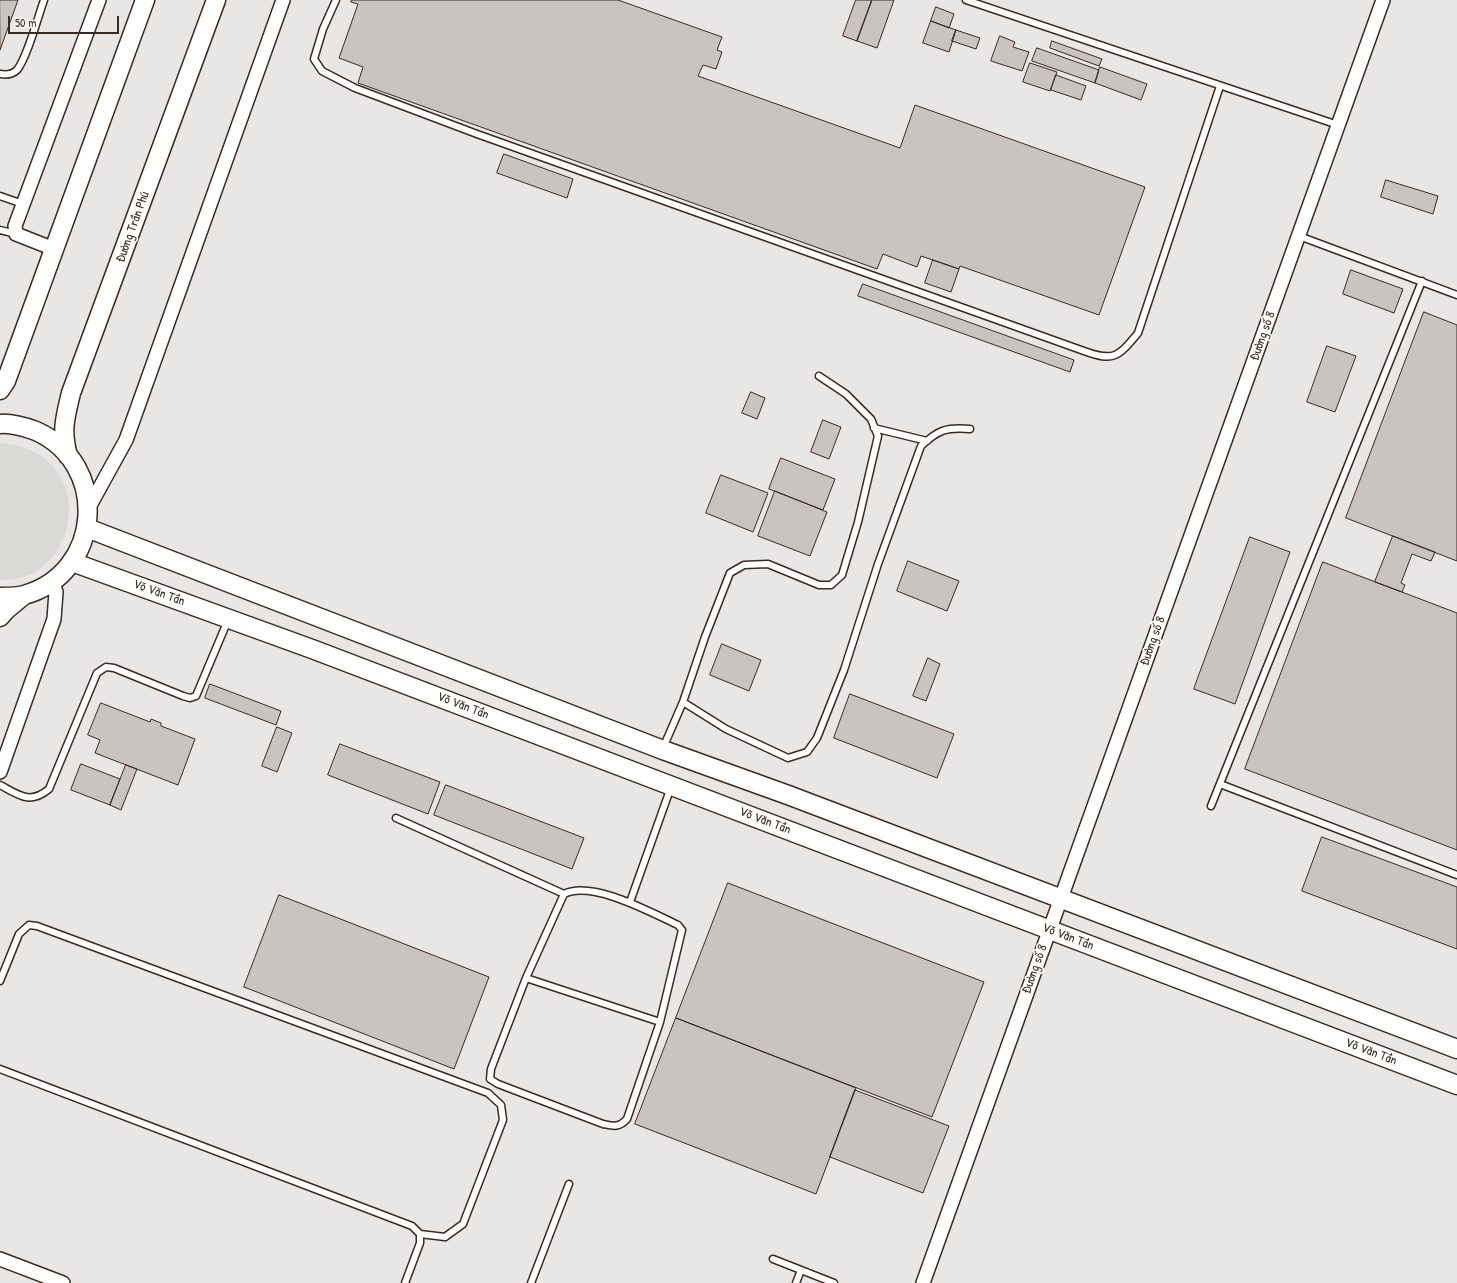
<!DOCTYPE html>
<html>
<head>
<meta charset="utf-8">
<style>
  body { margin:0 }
  #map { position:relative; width:1457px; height:1283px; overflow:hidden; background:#f7f6f6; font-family:"Patrick Hand",sans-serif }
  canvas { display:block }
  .scale { position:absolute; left:8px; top:16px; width:111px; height:18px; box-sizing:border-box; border:2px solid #3b2a1e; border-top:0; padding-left:5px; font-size:12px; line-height:14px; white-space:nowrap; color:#3b2a1e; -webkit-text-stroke:3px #fff; paint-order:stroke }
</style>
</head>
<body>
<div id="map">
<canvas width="1457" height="1283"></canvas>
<div class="scale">50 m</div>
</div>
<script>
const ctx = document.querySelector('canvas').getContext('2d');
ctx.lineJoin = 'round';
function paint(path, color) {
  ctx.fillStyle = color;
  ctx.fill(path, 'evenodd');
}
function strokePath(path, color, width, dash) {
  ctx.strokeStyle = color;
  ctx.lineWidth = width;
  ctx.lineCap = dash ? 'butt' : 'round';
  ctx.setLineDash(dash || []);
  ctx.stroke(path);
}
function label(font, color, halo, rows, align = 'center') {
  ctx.font = font + ' "Patrick Hand",sans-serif';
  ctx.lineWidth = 3.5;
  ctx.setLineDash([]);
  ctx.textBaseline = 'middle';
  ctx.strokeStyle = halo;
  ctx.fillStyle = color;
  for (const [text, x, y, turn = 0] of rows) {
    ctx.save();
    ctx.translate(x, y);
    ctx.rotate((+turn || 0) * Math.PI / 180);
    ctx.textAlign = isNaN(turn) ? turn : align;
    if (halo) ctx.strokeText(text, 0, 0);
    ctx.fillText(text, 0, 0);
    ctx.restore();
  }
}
paint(new Path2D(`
  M 0,0 L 1457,0 L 1457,1283 L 0,1283 Z`), '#e9e7e6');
paint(new Path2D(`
  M 0,443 C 15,445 28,447 41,456 C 95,492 66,584 0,580 Z`), '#dbd9d6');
const building = new Path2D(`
  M 0,0 L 18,0 L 0,50 Z
  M 352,0 L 618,0 L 722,37 L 717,50 L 722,52 L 716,69 L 703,65 L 698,76 L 900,148 L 915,105 L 1145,187 L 1099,315 L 960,266 L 959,269 L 921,256 L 917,267 L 883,254 L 877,269 L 358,83 L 363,67 L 339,58 L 358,4 L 351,2 Z
  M 856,0 L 872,0 L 857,41 L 843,36 Z
  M 872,0 L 894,0 L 877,48 L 857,41 Z
  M 936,7 L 954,14 L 949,28 L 931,21 Z
  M 931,21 L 956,30 L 949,52 L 923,43 Z
  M 956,30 L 980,38 L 976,49 L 952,41 Z
  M 1000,36 L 1015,42 L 1013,47 L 1029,52 L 1022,71 L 991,61 Z
  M 1052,41 L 1102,59 L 1099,66 L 1050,48 Z
  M 1037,48 L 1099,70 L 1095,83 L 1032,61 Z
  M 1030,63 L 1057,72 L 1050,91 L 1023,82 Z
  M 1100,67 L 1147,84 L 1141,100 L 1095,83 Z
  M 1056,75 L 1086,86 L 1081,100 L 1051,90 Z
  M 504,154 L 573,179 L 567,198 L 497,173 Z
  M 1386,180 L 1438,196 L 1433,214 L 1381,197 Z
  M 933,260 L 959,269 L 951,292 L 925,283 Z
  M 1351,270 L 1403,289 L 1394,313 L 1343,294 Z
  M 863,284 L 1074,360 L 1070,372 L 858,296 Z
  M 1424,312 L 1457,325 L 1457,561 L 1346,518 Z
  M 1327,346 L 1356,356 L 1335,412 L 1307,402 Z
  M 751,392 L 765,398 L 757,419 L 742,413 Z
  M 823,420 L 841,427 L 829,459 L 811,452 Z
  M 781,458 L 835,479 L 823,510 L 769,489 Z
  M 721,475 L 768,493 L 753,532 L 706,513 Z
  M 775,491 L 827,512 L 810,556 L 758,536 Z
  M 1393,536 L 1435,552 L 1431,561 L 1412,554 L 1401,583 L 1405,585 L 1402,592 L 1375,582 Z
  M 1250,537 L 1290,552 L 1235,704 L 1194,689 Z
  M 908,561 L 959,581 L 947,611 L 897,591 Z
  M 1323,562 L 1457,613 L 1457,850 L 1245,769 Z
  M 722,644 L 761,660 L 749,691 L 710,675 Z
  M 928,658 L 940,664 L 926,701 L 913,696 Z
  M 210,684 L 281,711 L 276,725 L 205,698 Z
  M 850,694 L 954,734 L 937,778 L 834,738 Z
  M 101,703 L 150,722 L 151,719 L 161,723 L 161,726 L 195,739 L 178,785 L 95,753 L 100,740 L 88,735 Z
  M 277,727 L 292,733 L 277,772 L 262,766 Z
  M 340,744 L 440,782 L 428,814 L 328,775 Z
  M 81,764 L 120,779 L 110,805 L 71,790 Z
  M 126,765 L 137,769 L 121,810 L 110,805 Z
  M 446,785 L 584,838 L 572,869 L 434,815 Z
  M 1322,837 L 1457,887 L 1457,949 L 1302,891 Z
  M 728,883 L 984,982 L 932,1117 L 676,1018 Z
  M 279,895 L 489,977 L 454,1069 L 244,987 Z
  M 676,1018 L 856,1088 L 816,1194 L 635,1124 Z
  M 855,1090 L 949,1126 L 923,1193 L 830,1157 Z`);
paint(building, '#c9c3c1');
strokePath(building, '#3b2a1e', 1);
const lane = new Path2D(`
  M 336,0 L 323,29 L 314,59 L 322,71 L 355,88 L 477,134 L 1084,351 C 1114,362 1118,357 1138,333 L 1220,86
  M 966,0 L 1338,125
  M 0,74 C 6,75 12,75 17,70 C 27,58 38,17 44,0
  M 0,196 L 23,204
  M 0,230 L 16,234
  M 1299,236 L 1457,295
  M 874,428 L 927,441
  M 683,702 L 726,729 L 788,758 L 807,752 L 817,738 L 844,670 L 878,564 L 921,446 C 938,430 946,427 970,429
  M 663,748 L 683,702 L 705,637 L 730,573 L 744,565 L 768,564 L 819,585 L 831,585 L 842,575 L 858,522 L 878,436 L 871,419 L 846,394 L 819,376
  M 1220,784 L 1457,875
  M 0,785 C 19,795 30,805 49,789 L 97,673 L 106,667 L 114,668 L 183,696 L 190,698 L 196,696 L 228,620
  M 1211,806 L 1422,281
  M 396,818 L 564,894 C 592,880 650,912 678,925 L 682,930 L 660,1022 L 627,1119 C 619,1128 613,1126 603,1124 L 498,1084 L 490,1079 L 491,1069 L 526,978 L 564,894
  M 630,902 L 671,787
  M 526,978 L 660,1022
  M 0,981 L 19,934 L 29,925 L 37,926 L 488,1093 L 501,1105 L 503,1120 L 463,1224 L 445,1237 L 420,1234
  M 0,1069 L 412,1226 L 420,1234 L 420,1243 L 405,1283
  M 773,1259 L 834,1283
  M 531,1283 L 569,1184
  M 796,1283 L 801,1270`);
const street = new Path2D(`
  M 54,249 L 16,234 L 15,226 L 99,0
  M 88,509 L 126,440 L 283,0
  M 0,772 L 54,619 L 56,592 L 53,582
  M 0,1259 L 63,1283
  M 923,1283 L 1383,0`);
const secondary = new Path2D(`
  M 0,390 L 6,381 L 145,0
  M 0,424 C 12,423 25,427 36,431 C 110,464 103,573 24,595 C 17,597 8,597 0,597
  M 68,456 C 61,430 65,418 71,393 L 216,0
  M 87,528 L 663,750 L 788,795 L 1457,1049
  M 72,562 L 312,649 L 1457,1085
  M 0,617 L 6,610 L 24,595`);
strokePath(lane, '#3b2a1e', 9);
strokePath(street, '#3b2a1e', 16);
strokePath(secondary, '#3b2a1e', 21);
strokePath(lane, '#fff', 6);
strokePath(street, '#fff', 13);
strokePath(secondary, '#fff', 18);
label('13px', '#3b2a1e', '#fff', [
  ["Đường Trần Phú",133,227,-70],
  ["Đường số 8",1263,336,-70],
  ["Võ Văn Tần",159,593,20],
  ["Đường số 8",1153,641,-70],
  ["Võ Văn Tần",463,706,21],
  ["Võ Văn Tần",765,821,21],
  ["Võ Văn Tần",1068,937,21],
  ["Đường số 8",1035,969,-70],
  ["Võ Văn Tần",1371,1052,21]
]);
</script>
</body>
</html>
